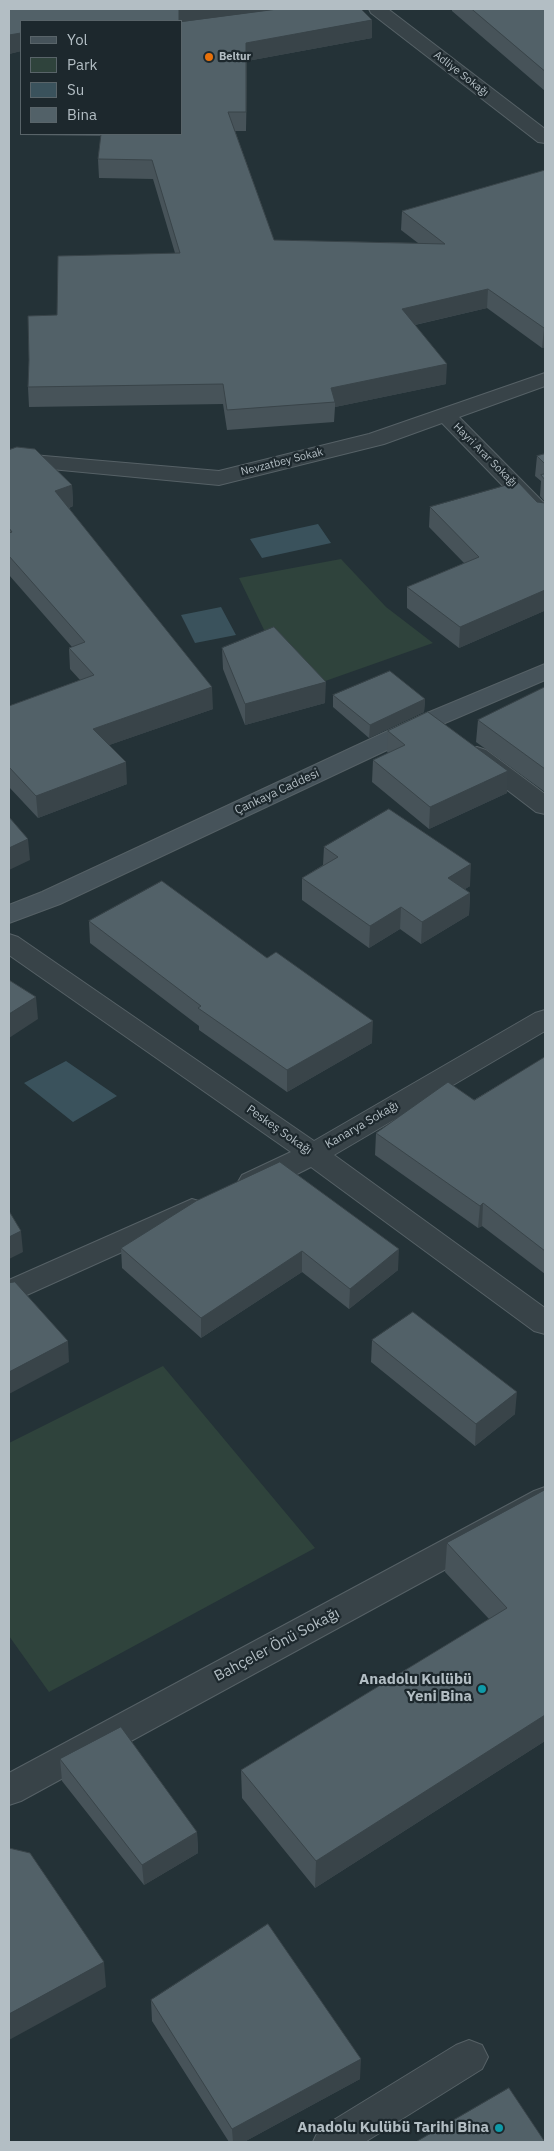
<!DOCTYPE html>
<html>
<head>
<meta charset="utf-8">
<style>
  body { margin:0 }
  #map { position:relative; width:554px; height:2151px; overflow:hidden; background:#243237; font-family:"IBM Plex Sans",sans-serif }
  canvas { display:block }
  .frame { position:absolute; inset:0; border:10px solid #b3bec4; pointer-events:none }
  .legend { position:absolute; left:20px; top:20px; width:162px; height:115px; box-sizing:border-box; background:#1d282d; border:1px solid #596469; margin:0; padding:6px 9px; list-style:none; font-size:15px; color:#b3bec4 }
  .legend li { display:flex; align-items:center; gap:10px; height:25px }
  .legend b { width:25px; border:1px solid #596469 }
</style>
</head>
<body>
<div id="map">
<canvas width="554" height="2151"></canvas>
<div class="frame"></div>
<ul class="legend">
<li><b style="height:6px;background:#46535a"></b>Yol</li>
<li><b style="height:14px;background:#2f433c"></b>Park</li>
<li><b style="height:14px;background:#3a525c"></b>Su</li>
<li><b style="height:14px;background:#526168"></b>Bina</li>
</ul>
</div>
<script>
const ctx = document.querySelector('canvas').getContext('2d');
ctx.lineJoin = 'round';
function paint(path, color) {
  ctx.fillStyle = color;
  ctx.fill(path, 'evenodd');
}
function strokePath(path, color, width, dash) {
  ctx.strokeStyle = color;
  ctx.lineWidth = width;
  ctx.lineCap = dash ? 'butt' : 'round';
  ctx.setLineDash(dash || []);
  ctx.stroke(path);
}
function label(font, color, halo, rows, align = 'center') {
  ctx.font = font + ' "IBM Plex Sans",sans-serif';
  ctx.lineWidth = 4.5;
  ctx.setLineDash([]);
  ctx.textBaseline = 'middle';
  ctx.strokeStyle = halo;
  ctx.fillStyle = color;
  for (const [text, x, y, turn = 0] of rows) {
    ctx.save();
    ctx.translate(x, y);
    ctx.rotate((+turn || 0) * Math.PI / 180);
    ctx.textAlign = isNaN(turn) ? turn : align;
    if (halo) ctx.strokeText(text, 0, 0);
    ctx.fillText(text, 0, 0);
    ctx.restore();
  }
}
paint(new Path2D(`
  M 341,559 L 386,607 L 433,643 L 314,685 L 266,634 L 239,578 Z
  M 163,1366 L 315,1548 L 49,1692 L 9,1636 L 9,1443 Z`), '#2f433c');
paint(new Path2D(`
  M 318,524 L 331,543 L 262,558 L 250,539 Z
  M 221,607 L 236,635 L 195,643 L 181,615 Z
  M 66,1061 L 117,1096 L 73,1122 L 24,1083 Z`), '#3a525c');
const street = new Path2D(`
  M 369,9 L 388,9 L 545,129 L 545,143 L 538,142 L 371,13 Z
  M 545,373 L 545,386 L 459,417 L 545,504 L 545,523 L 537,521 L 442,423 L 384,444 L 219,485 L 9,465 L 9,453 L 219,471 L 369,434 Z
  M 477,747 L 486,750 L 545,794 L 545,814 L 536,812 L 468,760 L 465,755 L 468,750 Z
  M 9,934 L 18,937 L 314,1141 L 535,1013 L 545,1010 L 545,1031 L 334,1155 L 545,1308 L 545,1334 L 534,1331 L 311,1167 C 291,1176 264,1196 242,1189 L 238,1182 L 242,1175 L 291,1152 L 9,955 Z
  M 192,1199 L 202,1202 L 206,1209 L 202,1216 L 9,1303 L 9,1280 Z
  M 545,1487 L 545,1515 L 21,1801 L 9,1805 L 9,1773 L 534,1491 Z
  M 469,2040 L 482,2045 L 488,2057 L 482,2069 L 365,2142 L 313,2142 L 319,2129 L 456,2045 Z`);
const secondary = new Path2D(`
  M 545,664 L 545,680 L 438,726 L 60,904 L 9,923 L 9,905 L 42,892 L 420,716 Z`);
strokePath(street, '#566166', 2);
strokePath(secondary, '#566166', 2);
paint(street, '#384348');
paint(secondary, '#46535a');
paint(new Path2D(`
  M 9,9 L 372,38 L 247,61 L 246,131 L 235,131 L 274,240 L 418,243 L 401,230 L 402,211 L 545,170 L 545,347 L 542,348 L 487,308 L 415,325 L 446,384 L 335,407 L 334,422 L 227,430 L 223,404 L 29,407 L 28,387 L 57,315 L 175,253 L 153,179 L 99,178 L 98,159 L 101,136 L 22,135 L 22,134 L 181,134 L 21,21 L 21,51 L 9,54 Z
  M 452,9 L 545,9 L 545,91 L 452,11 Z
  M 9,450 L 72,485 L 73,506 L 69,508 L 213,709 L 109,745 L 127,784 L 38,818 L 9,787 L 9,706 L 80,680 L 70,669 L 69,648 L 72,647 L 9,575 Z
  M 545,454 L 545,502 L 540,496 L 541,481 L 535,476 L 537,456 Z
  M 537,502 L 545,503 L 545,612 L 544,611 L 459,648 L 407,608 L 407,587 L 464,563 L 429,527 L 430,507 Z
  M 222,648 L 325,703 L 245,725 L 223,669 Z
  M 545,687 L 545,792 L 476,742 L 478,720 Z
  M 333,695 L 425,699 L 424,712 L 369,738 L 333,707 Z
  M 388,731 L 507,793 L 429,829 L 372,782 L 373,760 L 388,753 L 387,752 Z
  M 324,847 L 470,886 L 465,889 L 470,893 L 469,915 L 421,944 L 400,929 L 369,948 L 302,900 L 302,878 L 323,865 Z
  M 89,921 L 267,958 L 372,1043 L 287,1092 L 199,1030 L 199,1026 L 90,943 Z
  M 545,1057 L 545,1274 L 482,1226 L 478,1228 L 375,1155 L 376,1133 L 474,1100 Z
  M 280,1162 L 398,1270 L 349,1309 L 302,1272 L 201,1338 L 122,1268 L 121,1248 Z
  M 372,1340 L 515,1414 L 475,1446 L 371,1362 Z
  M 545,1490 L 545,1741 L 315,1888 L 242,1798 L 241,1770 L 489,1619 L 445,1572 L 447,1543 Z
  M 60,1759 L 197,1832 L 198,1853 L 144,1885 L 62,1781 Z
  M 151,2000 L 360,2079 L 244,2142 L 229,2142 L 152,2021 Z`), '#475359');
paint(new Path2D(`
  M 180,9 L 313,9 L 181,26 L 179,21 L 179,10 Z
  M 372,20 L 372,38 L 247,61 L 246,131 L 246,43 Z
  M 21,33 L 21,51 L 9,54 L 9,35 Z
  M 488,289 L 487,308 L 401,328 L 402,309 Z
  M 544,328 L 545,328 L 545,347 L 542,348 Z
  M 447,364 L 446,384 L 335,407 L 335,402 L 331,388 Z
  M 72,485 L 73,506 L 56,512 L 55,491 Z
  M 545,590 L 544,611 L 459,648 L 460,627 Z
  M 326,682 L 325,703 L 245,725 L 245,704 Z
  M 212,687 L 213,709 L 95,750 L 93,729 Z
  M 425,699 L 424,712 L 369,738 L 370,725 Z
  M 126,762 L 127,784 L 38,818 L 36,796 Z
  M 508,771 L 507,793 L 429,829 L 430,807 Z
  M 28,839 L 30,860 L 9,870 L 9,848 Z
  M 471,864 L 470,886 L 447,900 L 448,878 Z
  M 470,893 L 469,915 L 421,944 L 422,922 Z
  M 401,907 L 400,929 L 369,948 L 370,926 Z
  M 36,997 L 38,1019 L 9,1038 L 9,1014 Z
  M 373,1021 L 372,1043 L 287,1092 L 287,1070 Z
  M 483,1203 L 482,1226 L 478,1228 L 480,1206 Z
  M 21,1231 L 23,1252 L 9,1259 L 9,1237 Z
  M 399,1249 L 398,1270 L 349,1309 L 350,1289 Z
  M 302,1251 L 302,1272 L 201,1338 L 201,1318 Z
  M 68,1341 L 69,1362 L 9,1394 L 9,1372 Z
  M 517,1392 L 515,1414 L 475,1446 L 476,1424 Z
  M 545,1715 L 545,1741 L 315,1888 L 316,1861 Z
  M 197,1832 L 198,1853 L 144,1885 L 142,1865 Z
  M 104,1962 L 106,1987 L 9,2040 L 9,2014 Z
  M 361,2059 L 360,2079 L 244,2142 L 233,2142 L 232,2129 Z`), '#394449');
const building = new Path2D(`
  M 9,9 L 180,9 L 179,10 L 179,20 L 180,21 L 21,21 L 21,33 L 9,35 Z
  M 278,9 L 361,9 L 372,20 L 246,43 L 246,112 L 228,112 L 274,240 L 445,244 L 402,211 L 545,170 L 545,328 L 544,328 L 488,289 L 402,309 L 447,364 L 331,388 L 335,402 L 227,410 L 223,384 L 28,387 L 29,360 L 28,316 L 57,315 L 58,256 L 180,253 L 152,160 L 98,159 L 101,134 L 181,134 L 181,22 Z
  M 472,9 L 545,9 L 545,71 Z
  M 17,447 L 35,449 L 72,485 L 55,491 L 212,687 L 93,729 L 126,762 L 36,796 L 9,767 L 9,706 L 94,675 L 69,648 L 85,642 L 9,556 L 9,533 L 12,532 L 9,528 L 9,450 Z
  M 545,454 L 545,464 L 537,456 Z
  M 545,474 L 545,480 L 541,475 Z
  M 518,482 L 537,502 L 545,503 L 545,590 L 460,627 L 407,587 L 479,557 L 430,507 Z
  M 274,627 L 326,682 L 245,704 L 222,648 Z
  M 390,671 L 425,699 L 370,725 L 333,695 Z
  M 545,687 L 545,769 L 478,720 Z
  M 428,712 L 508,771 L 430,807 L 373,760 L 405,745 L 388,731 Z
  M 389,809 L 471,864 L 448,878 L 470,893 L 422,922 L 401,907 L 370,926 L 302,878 L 338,857 L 324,847 Z
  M 9,817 L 28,839 L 9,848 Z
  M 162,881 L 267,958 L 276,952 L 373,1021 L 287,1070 L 198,1008 L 201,1006 L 89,921 Z
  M 9,980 L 36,997 L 9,1014 Z
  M 545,1057 L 545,1251 L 483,1203 L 480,1206 L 376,1133 L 448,1082 L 474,1100 Z
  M 280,1162 L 399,1249 L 350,1289 L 302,1251 L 201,1318 L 121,1248 L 196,1201 Z
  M 9,1211 L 21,1231 L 9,1237 Z
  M 15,1282 L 68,1341 L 9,1372 L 9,1283 Z
  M 413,1312 L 517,1392 L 476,1424 L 372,1340 Z
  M 545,1490 L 545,1715 L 316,1861 L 241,1770 L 507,1608 L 447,1543 Z
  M 121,1727 L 197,1832 L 142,1865 L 60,1759 Z
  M 9,1848 L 30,1853 L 104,1962 L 9,2014 Z
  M 268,1924 L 361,2059 L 232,2129 L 151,2000 Z
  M 509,2088 L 545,2142 L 416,2142 Z`);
paint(building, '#526168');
strokePath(building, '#394449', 1);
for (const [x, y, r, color] of [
  [209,57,5,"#e8710a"],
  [482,1689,5,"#0f9aa8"],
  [499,2128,5,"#0f9aa8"]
]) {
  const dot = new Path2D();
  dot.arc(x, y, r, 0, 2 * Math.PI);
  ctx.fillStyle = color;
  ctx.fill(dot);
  strokePath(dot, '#1d282d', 2);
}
label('bold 11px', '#b3bec4', '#1d282d', [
  ["Beltur",219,57]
], 'left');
label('11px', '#b3bec4', '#1d282d', [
  ["Adliye Sokağı",461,74,38],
  ["Hayri Arar Sokağı",485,455,45],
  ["Nevzatbey Sokak",282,462,-14]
]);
label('12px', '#b3bec4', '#1d282d', [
  ["Çankaya Caddesi",277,792,-25],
  ["Kanarya Sokağı",362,1125,-30],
  ["Peskeş Sokağı",279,1130,35]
]);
label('15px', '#b3bec4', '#1d282d', [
  ["Bahçeler Önü Sokağı",277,1645,-28]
]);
label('bold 15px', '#b3bec4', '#1d282d', [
  ["Anadolu Kulübü",472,1680],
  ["Yeni Bina",472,1697],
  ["Anadolu Kulübü Tarihi Bina",489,2128]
], 'right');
</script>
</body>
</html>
